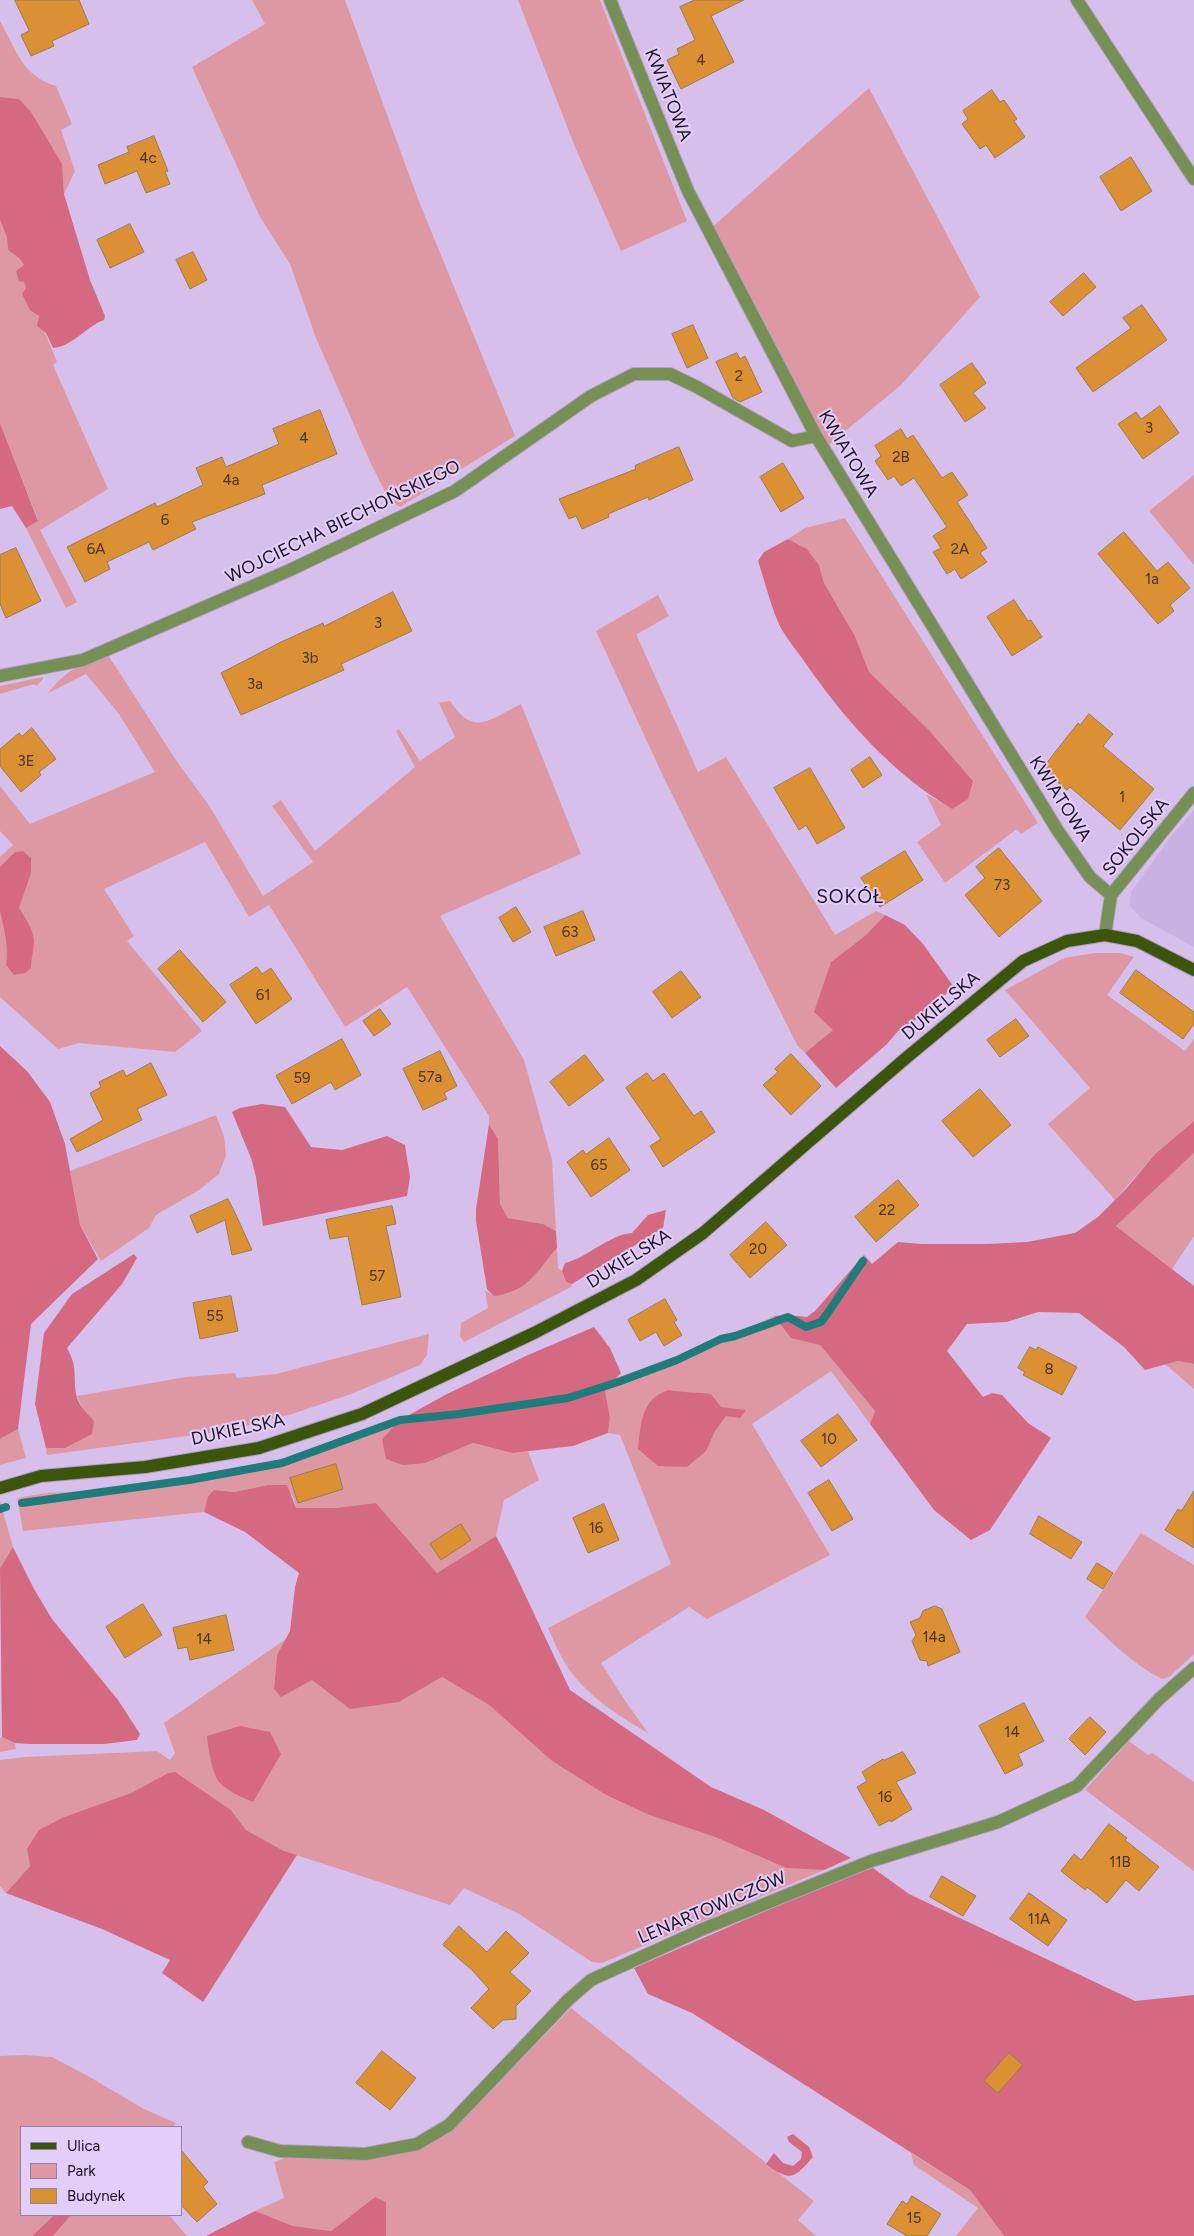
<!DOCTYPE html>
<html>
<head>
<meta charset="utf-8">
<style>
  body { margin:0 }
  #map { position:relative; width:1194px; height:2236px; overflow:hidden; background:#d6c0eb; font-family:Figtree,sans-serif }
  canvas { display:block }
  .legend { position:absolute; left:20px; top:2126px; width:162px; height:90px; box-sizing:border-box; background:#e3cdf9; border:1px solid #9282a3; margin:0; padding:6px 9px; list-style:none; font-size:15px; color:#191221 }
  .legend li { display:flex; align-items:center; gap:10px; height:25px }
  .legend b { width:25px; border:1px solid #9282a3 }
</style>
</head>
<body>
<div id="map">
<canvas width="1194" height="2236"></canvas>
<ul class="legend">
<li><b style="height:6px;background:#3c550c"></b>Ulica</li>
<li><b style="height:14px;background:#de98a4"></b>Park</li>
<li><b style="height:14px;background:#da9033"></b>Budynek</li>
</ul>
</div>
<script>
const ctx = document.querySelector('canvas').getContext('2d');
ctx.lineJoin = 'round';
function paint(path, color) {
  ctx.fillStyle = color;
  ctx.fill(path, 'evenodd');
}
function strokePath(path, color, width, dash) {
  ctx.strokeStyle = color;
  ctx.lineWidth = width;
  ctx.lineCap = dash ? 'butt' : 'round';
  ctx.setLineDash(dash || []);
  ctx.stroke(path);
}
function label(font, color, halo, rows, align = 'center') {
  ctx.font = font + ' Figtree,sans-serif';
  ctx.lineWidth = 4;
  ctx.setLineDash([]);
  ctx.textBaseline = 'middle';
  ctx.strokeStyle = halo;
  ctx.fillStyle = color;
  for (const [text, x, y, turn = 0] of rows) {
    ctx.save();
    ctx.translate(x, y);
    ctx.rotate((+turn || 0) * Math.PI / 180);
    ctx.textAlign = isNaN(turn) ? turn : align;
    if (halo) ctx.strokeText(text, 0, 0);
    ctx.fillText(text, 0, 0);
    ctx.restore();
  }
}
paint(new Path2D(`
  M 1194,810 L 1194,947 L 1141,918 L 1130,906 L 1131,892 L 1172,835 Z`), '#c9b1e1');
paint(new Path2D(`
  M 252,0 L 345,0 L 418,199 L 515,436 L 400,507 L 390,501 L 371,464 L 316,338 L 290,264 L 259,215 L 192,67 L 265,24 Z
  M 518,0 L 600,0 L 687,221 L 621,251 L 575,147 Z
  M 0,21 C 16,49 22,76 56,86 L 72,124 L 61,130 L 75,171 L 64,194 L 62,164 L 19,99 L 0,97 Z
  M 869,88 L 980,297 L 901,385 L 826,447 L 710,229 Z
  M 0,220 L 7,238 L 8,250 L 19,258 L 24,265 L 24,282 L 57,362 L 53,365 L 108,489 L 40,530 L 77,602 L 66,608 L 26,528 L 38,520 L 0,423 Z
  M 1194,475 L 1194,565 L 1149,511 Z
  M 845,518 L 1038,823 L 1021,834 L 1017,829 L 945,883 L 917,842 L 941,825 L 926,794 L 952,809 L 973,781 L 929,730 L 869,672 L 855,636 L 824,583 L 819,565 L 807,549 L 788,539 L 805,528 Z
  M 658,595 L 669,616 L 637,634 L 637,636 L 698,772 L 726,757 L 835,935 L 876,911 L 885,915 L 866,935 L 831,962 L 834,1030 L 805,1053 L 797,1045 L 663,776 L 596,631 Z
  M 108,655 L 178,763 L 210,807 L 263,896 L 313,862 L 272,806 L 281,800 L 315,851 L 415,767 L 396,731 L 399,729 L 420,761 L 455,737 L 439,703 L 450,701 C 474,738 490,719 521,704 L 581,854 L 440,916 L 524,1060 L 552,1160 L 556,1231 L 543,1224 L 508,1218 L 500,1205 L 498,1139 L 489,1124 L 489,1116 L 407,987 L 345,1027 L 269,905 L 249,917 L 205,842 L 104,889 L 134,936 L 127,941 L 202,1031 L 175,1052 L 79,1043 L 58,1049 L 0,997 L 0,857 L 13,845 L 0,831 L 0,786 L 30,824 L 155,772 L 119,714 L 86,674 L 48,693 C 66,670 81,664 108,655 Z
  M 43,677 L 43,679 L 36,686 L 34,684 L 0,694 L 0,686 Z
  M 1095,953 L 1120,953 L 1134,957 L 1107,995 L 1185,1051 L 1194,1039 L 1194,1121 L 1155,1154 L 1115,1200 L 1048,1124 L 1090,1088 L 1005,990 L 1064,958 Z
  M 216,1115 L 224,1136 L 226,1155 L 219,1174 L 199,1190 L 156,1215 L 149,1228 L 101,1261 L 80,1225 L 70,1171 Z
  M 1194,1153 L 1194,1236 L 1172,1269 L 1116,1226 Z
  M 557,1248 L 558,1268 L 562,1271 L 566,1282 L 572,1284 L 571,1287 L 464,1342 L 460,1336 L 461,1323 L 488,1308 L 485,1290 L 494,1296 L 542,1265 Z
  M 774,1316 L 791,1337 L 820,1345 L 875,1411 L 870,1424 L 831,1371 L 752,1424 L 830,1555 L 707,1619 L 689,1607 L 601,1663 L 626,1702 L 648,1733 C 618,1716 583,1693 565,1663 C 558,1652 553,1639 548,1628 L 671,1564 L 620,1435 L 608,1433 L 610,1418 L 605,1390 L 614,1381 L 651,1368 L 720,1337 L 735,1335 Z
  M 429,1334 L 427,1355 L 420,1365 L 351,1394 L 292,1414 L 231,1430 L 47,1455 L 46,1448 L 65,1448 L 94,1421 L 83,1409 L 77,1396 L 186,1377 L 235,1373 L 237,1378 L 276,1374 Z
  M 1178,1361 L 1194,1364 L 1194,1389 L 1165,1364 Z
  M 400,1420 L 382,1439 L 428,1461 L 473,1443 L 512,1453 L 528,1451 L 539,1480 L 504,1500 L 496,1536 L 437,1573 L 376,1503 L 336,1508 L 296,1508 L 293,1496 L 268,1485 L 234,1492 L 214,1490 L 208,1496 L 204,1512 L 23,1531 L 17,1498 L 46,1493 L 106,1490 L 189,1480 L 282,1463 Z
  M 18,1429 L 26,1458 L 0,1465 L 0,1439 Z
  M 0,1501 L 13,1547 L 0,1568 Z
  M 1141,1533 L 1194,1565 L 1194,1654 L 1169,1677 L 1162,1679 C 1132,1664 1109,1640 1085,1617 Z
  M 286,1639 L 277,1655 L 274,1689 L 312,1680 L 399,1702 L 442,1677 L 489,1705 L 552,1761 L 606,1795 L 649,1815 L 715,1837 L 786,1868 L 824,1870 L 602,1963 L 592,1962 L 519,1914 L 464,1888 L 450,1905 L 284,1851 L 246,1830 L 231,1810 L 168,1773 L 131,1793 L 64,1817 L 27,1849 L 30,1866 L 6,1893 L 0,1886 L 0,1760 L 25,1757 L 157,1751 L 170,1760 L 175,1753 L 164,1723 Z
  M 2,1737 L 15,1743 L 16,1749 L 0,1752 L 0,1738 Z
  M 1129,1741 L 1148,1755 L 1152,1753 L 1194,1782 L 1194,1871 L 1085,1790 Z
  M 571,2008 L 814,2201 L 798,2220 L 816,2236 L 386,2236 L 386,2203 L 375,2197 L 331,2231 L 293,2226 L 255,2211 L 284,2198 L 274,2162 L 285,2158 L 397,2154 L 462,2119 Z
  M 25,2055 L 52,2057 L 88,2076 L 144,2109 L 176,2123 L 173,2127 L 21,2127 L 21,2215 L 54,2215 L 32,2236 L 0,2236 L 0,2056 Z
  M 911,2153 L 970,2190 L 1004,2236 L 956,2236 L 978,2208 L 914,2165 Z
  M 71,2215 L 169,2215 L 187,2236 L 53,2236 Z`), '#de98a4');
paint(new Path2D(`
  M 0,97 L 19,99 L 31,112 L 62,164 L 64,194 L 90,280 L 105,316 L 104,320 C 86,326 74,346 53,348 L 46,333 L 37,326 L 39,316 L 30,310 L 22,294 L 26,288 L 24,282 L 19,281 L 16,271 L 24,265 L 19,258 L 8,250 L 7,238 L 0,220 Z
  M 0,423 L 38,521 L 26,528 L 12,506 L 0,509 Z
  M 788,539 L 807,549 L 819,565 L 824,583 L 855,636 L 869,672 L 929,730 L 973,781 L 968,799 L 952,809 C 892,773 846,721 806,664 C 799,653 789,642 782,630 C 772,612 765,581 758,561 L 764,552 Z
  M 23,851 L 31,858 L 31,873 L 19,908 C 25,918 33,928 34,941 C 34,949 31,959 31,968 L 25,973 L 14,975 L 6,965 C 9,947 4,928 0,911 C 0,897 0,881 0,867 L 15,852 Z
  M 885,915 L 905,925 L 923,944 L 954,987 L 907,1027 L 898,1031 L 887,1044 L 836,1088 L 805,1053 L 833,1030 L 814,1012 L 831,962 L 866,935 Z
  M 0,1046 L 27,1071 L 50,1102 L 65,1144 L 80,1225 L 98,1259 L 31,1324 L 18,1429 L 0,1439 Z
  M 262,1104 L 285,1107 L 311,1147 L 342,1150 L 387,1136 L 405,1145 L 410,1177 L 407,1196 L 263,1226 L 256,1177 L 251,1158 L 232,1112 L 240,1108 Z
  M 1194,1121 L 1194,1153 L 1116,1226 L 1194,1286 L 1194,1364 L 1178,1361 L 1145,1370 L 1124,1347 L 1079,1313 L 1038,1312 L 1007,1322 L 967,1324 L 947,1351 L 983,1397 L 992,1393 L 1002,1395 L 1028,1423 L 1051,1438 L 990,1530 L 971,1540 L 934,1510 L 870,1424 L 875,1411 L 820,1345 L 791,1338 L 774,1316 L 787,1315 L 807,1317 L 815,1311 L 864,1255 L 872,1264 L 898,1242 L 921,1244 L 987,1244 L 1027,1242 L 1075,1233 L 1098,1217 L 1126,1189 L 1155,1154 Z
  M 489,1124 L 498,1139 L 500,1204 L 508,1218 L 543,1224 L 556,1231 L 557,1248 C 535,1273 529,1291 494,1296 L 487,1289 L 476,1221 L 476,1209 Z
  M 666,1210 L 663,1228 L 572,1284 L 566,1282 L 562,1271 L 565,1263 C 591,1256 606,1236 632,1233 L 648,1215 Z
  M 134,1254 L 137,1258 L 122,1284 L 67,1348 C 79,1369 72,1378 77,1398 C 80,1407 88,1414 94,1421 L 92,1434 L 65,1448 L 46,1448 L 35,1404 L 44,1333 L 72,1294 Z
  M 594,1327 L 610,1348 L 621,1373 L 605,1390 L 610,1418 L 608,1433 L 573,1446 L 512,1453 L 473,1443 L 425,1463 L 403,1465 L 386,1459 L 382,1439 L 400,1420 L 445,1395 L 528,1355 Z
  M 669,1390 C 683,1393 697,1392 711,1394 L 721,1407 L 746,1410 L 740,1418 L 726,1416 L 715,1431 L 706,1451 L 687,1467 L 658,1466 L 638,1449 C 641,1423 641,1399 669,1390 Z
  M 268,1485 L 287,1485 L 296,1508 L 336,1508 L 376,1503 L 437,1573 L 496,1536 L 512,1567 L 570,1690 L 711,1787 L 764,1810 L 851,1858 L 824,1870 L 786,1868 L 715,1837 L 649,1815 L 606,1795 L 552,1761 L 489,1705 L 442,1677 L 399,1702 L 350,1709 L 312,1680 L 281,1697 L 274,1689 L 277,1655 L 290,1631 L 295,1587 L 299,1573 L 245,1532 L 204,1512 L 208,1496 L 214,1490 L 234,1492 Z
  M 13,1547 L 34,1589 L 52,1619 L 118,1700 L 140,1734 L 137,1740 L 104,1744 L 29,1744 L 15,1743 L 2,1737 L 0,1568 Z
  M 240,1726 L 270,1732 L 281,1754 L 253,1802 C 243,1798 227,1791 219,1782 C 212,1772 208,1748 207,1736 Z
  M 175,1772 L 231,1810 L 246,1830 L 284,1851 L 297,1855 L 203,2002 L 162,1973 L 170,1960 L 102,1929 L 6,1893 L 30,1866 L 27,1849 L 39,1830 L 64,1817 L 131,1793 L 168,1773 Z
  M 873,1868 L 909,1894 L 1135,2001 L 1194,1995 L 1194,2236 L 1004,2236 L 970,2190 L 692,2013 L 648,1994 L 634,1968 L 844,1877 Z
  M 793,2134 L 809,2147 L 813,2157 C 794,2179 790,2182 766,2164 L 774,2153 L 783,2163 L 793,2166 L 801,2159 L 802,2152 L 789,2142 L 787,2137 Z
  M 375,2197 L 386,2202 L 386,2236 L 206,2236 L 255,2211 L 293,2226 L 331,2231 Z
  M 54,2215 L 71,2215 L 53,2236 L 32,2236 Z`), '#d46981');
strokePath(new Path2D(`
  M 22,1503 L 189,1480 L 282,1463 L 400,1420 L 459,1414 L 568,1398 L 618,1382 L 677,1360 L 721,1339 L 735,1336 L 788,1317 L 806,1327 L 821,1322 L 827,1314 L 863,1261
  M 0,1509 L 6,1507`), '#1f7c7a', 8);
const building = new Path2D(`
  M 15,0 L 79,0 L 89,24 L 52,41 L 54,46 L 31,56 L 21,35 L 29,31 Z
  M 695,0 L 744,0 L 711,16 L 734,62 L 681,89 L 667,60 L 679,54 L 677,49 L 695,40 L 680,7 Z
  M 992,90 L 1000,102 L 1004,100 L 1017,119 L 1014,121 L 1025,137 L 995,158 L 986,145 L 980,149 L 962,124 L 968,119 L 963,111 Z
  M 154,136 L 168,171 L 165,172 L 170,184 L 146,193 L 137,171 L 105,184 L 98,165 L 129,152 L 127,147 Z
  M 1131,157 L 1152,191 L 1121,211 L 1100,177 Z
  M 130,224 L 144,252 L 110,268 L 97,240 Z
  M 193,252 L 207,280 L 190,289 L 176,260 Z
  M 1084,273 L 1096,287 L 1063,316 L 1050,302 Z
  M 1142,305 L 1167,340 L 1093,392 L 1076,368 L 1131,328 L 1123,318 Z
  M 693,325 L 708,358 L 687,368 L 672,334 Z
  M 737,353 L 740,359 L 745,356 L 762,392 L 740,402 L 733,398 L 716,362 Z
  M 972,363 L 986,383 L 973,393 L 986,408 L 965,422 L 940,385 Z
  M 1160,406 L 1179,433 L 1143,459 L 1118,424 L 1136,412 L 1141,419 Z
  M 320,410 L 337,454 L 262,485 L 265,494 L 192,522 L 196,529 L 153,550 L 149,542 L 107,562 L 110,569 L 85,582 L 67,547 L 155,503 L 157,507 L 203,485 L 196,468 L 222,457 L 226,467 L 279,444 L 273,429 Z
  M 901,429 L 907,439 L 913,435 L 942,478 L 952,472 L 968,495 L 957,502 L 987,548 L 980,553 L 987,562 L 961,579 L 955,569 L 947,574 L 933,552 L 941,548 L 933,536 L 947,527 L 914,478 L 901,486 L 894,476 L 888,480 L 875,461 L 881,456 L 875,446 Z
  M 679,447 L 693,480 L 649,500 L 648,497 L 608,514 L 609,517 L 582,529 L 576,516 L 569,519 L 559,499 L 636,469 L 635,466 Z
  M 783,463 L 804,498 L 781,512 L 760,477 Z
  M 1124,532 L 1157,571 L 1168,562 L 1190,588 L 1170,605 L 1174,611 L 1158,624 L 1098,554 Z
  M 16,548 L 41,601 L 6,618 L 0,604 L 0,555 Z
  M 393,592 L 412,631 L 341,664 L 344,670 L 241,715 L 221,673 L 281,642 L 323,623 L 324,626 Z
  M 1014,600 L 1028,621 L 1031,620 L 1042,637 L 1012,656 L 987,617 Z
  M 1089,714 L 1113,734 L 1103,746 L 1154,789 L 1120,830 L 1070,787 L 1067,790 L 1042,769 L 1078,723 L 1080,725 Z
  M 32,728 L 56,759 L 39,772 L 41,775 L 21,792 L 0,766 L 0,749 L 19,733 L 22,736 Z
  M 870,757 L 882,775 L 863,788 L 851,770 Z
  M 810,768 L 845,828 L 817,844 L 806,825 L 799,830 L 774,788 Z
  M 999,848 L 1042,901 L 999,937 L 965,895 L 985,878 L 976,867 Z
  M 905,851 L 923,880 L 880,907 L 861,878 Z
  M 516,907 L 531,932 L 513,942 L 499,918 Z
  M 583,911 L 595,940 L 556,956 L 544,927 Z
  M 180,950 L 226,1002 L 203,1022 L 158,969 Z
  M 257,967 L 262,974 L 271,968 L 292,999 L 256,1024 L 230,985 Z
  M 1136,970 L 1194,1012 L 1194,1024 L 1183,1039 L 1120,993 Z
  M 681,971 L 701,997 L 672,1018 L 653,992 Z
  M 380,1009 L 391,1024 L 374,1036 L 363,1021 Z
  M 1016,1019 L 1029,1036 L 1000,1057 L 987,1040 Z
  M 342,1039 L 361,1075 L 335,1090 L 331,1082 L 292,1104 L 276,1076 Z
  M 440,1051 L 457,1086 L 444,1093 L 447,1099 L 423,1110 L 403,1069 Z
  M 791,1054 L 821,1086 L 791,1115 L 763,1085 L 778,1072 L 775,1069 Z
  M 585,1055 L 604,1080 L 569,1106 L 550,1082 Z
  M 151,1063 L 167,1095 L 137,1109 L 142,1120 L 77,1152 L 70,1139 L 103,1120 L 90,1093 L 101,1087 L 99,1082 L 123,1070 L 126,1076 Z
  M 647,1073 L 653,1081 L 664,1073 L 694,1116 L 701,1111 L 715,1132 L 663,1167 L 650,1146 L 661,1139 L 626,1088 Z
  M 980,1089 L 1011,1125 L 973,1157 L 942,1121 Z
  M 609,1138 L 630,1170 L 591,1197 L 567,1162 L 583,1150 L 586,1154 Z
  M 898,1180 L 919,1205 L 876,1242 L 855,1217 Z
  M 228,1199 L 236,1215 L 252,1250 L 232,1255 L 225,1220 L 197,1233 L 190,1216 Z
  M 392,1206 L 396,1224 L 386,1226 L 401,1297 L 362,1305 L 348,1236 L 330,1239 L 326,1220 Z
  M 766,1222 L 787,1245 L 750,1278 L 730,1255 Z
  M 231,1296 L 238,1331 L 200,1339 L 193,1303 Z
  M 665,1299 L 677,1320 L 674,1322 L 682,1335 L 664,1346 L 656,1332 L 640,1341 L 628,1320 Z
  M 1030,1347 L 1036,1350 L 1038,1347 L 1077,1367 L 1062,1395 L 1023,1375 L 1025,1372 L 1018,1368 Z
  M 838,1414 L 857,1440 L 821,1467 L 801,1441 Z
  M 336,1464 L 343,1489 L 298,1503 L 290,1478 Z
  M 829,1480 L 853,1519 L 832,1531 L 808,1493 Z
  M 1194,1491 L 1194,1548 L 1165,1530 L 1178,1509 L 1181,1511 Z
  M 604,1504 L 619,1540 L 588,1553 L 573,1518 Z
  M 1039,1516 L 1082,1542 L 1071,1559 L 1030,1534 Z
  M 461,1524 L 471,1540 L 441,1560 L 430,1544 Z
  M 1097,1563 L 1113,1573 L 1103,1589 L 1087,1579 Z
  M 143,1604 L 162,1635 L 125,1658 L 106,1627 Z
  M 935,1606 L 942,1609 L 960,1652 L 928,1666 L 927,1661 L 920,1660 L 912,1641 L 916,1635 L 910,1622 L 920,1618 L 923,1611 Z
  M 226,1615 L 234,1650 L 190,1660 L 187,1647 L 178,1649 L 173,1628 Z
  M 1024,1703 L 1044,1741 L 1018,1754 L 1023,1765 L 1005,1774 L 979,1726 Z
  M 1090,1717 L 1106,1732 L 1085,1755 L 1069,1739 Z
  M 903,1752 L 916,1773 L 896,1782 L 912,1809 L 891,1822 L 890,1820 L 879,1826 L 857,1787 L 867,1781 L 862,1772 L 883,1759 L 884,1760 Z
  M 1109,1824 L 1127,1838 L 1125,1840 L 1159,1867 L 1139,1891 L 1126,1880 L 1107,1903 L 1087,1887 L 1085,1890 L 1061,1871 L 1074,1854 L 1081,1860 Z
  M 942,1876 L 976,1896 L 963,1916 L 930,1897 Z
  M 1029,1893 L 1067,1920 L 1048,1946 L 1010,1919 Z
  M 459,1926 L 487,1952 L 506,1931 L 529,1953 L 510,1972 L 531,1991 L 516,2006 L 516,2019 L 503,2020 L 493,2029 L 471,2008 L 489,1989 L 473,1971 L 443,1945 Z
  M 382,2051 L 416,2078 L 390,2110 L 356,2083 Z
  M 1009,2053 L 1023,2065 L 998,2093 L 984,2081 Z
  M 181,2150 L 208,2182 L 203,2187 L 217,2204 L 197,2222 L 181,2205 Z
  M 912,2196 L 941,2214 L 927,2236 L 907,2236 L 887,2224 L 902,2201 L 907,2204 Z`);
paint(building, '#da9033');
strokePath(building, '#9a7957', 1);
const minor = new Path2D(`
  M 610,0 L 688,191 L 816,436 L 1058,831 L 1090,877 L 1111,895
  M 1077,0 L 1194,179
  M 0,676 L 83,660 L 290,570 L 455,491 L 591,396 L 634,374 L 670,374 L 697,387 L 792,441 L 816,436
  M 1105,935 L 1111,895 L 1194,793
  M 248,2142 L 280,2151 L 365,2154 L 417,2144 L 449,2125 L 568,2000 L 591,1980 L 703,1929 L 871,1861 L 998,1822 L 1077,1786 L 1159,1699 L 1194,1668`);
const major = new Path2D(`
  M 0,1488 L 41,1476 L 145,1467 L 259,1448 L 362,1414 L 534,1333 L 636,1280 L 703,1233 L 906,1058 L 1023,961 L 1067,941 L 1105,935 L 1137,941 L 1194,970`);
strokePath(minor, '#b09dc3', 14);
strokePath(major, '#b09dc3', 14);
strokePath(minor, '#768f54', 12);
strokePath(major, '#3c550c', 12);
label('15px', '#493226', null, [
  ["4",701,61],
  ["4c",148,159],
  ["2",739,377],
  ["3",1149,429],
  ["4",304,439],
  ["2B",901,458],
  ["4a",231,481],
  ["6",165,521],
  ["6A",96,550],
  ["2A",960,550],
  ["1a",1152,580],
  ["3",378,624],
  ["3b",310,659],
  ["3a",255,685],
  ["3E",26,762],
  ["1",1122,798],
  ["73",1002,886],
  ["63",570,933],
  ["61",263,996],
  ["57a",430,1078],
  ["59",302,1079],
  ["65",599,1166],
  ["22",887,1211],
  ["20",758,1250],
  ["57",377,1277],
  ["55",215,1317],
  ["8",1049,1370],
  ["10",829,1440],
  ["16",596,1529],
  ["14a",934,1638],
  ["14",204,1640],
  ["14",1012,1733],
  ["16",885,1798],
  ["11B",1120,1863],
  ["11A",1039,1920],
  ["15",914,2219]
]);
label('18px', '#191221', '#e3cdf9', [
  ["KWIATOWA",668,95,68],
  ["KWIATOWA",848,454,59],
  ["WOJCIECHA BIECHOŃSKIEGO",343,522,-26],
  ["KWIATOWA",1060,799,57],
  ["SOKOLSKA",1136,837,-51],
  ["DUKIELSKA",941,1006,-40],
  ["DUKIELSKA",629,1259,-32],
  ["DUKIELSKA",238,1430,-12],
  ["LENARTOWICZÓW",712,1908,-23]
]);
ctx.letterSpacing = '1px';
label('19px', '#191221', '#e3cdf9', [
  ["SOKÓŁ",850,897]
]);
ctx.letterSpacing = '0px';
</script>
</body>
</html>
